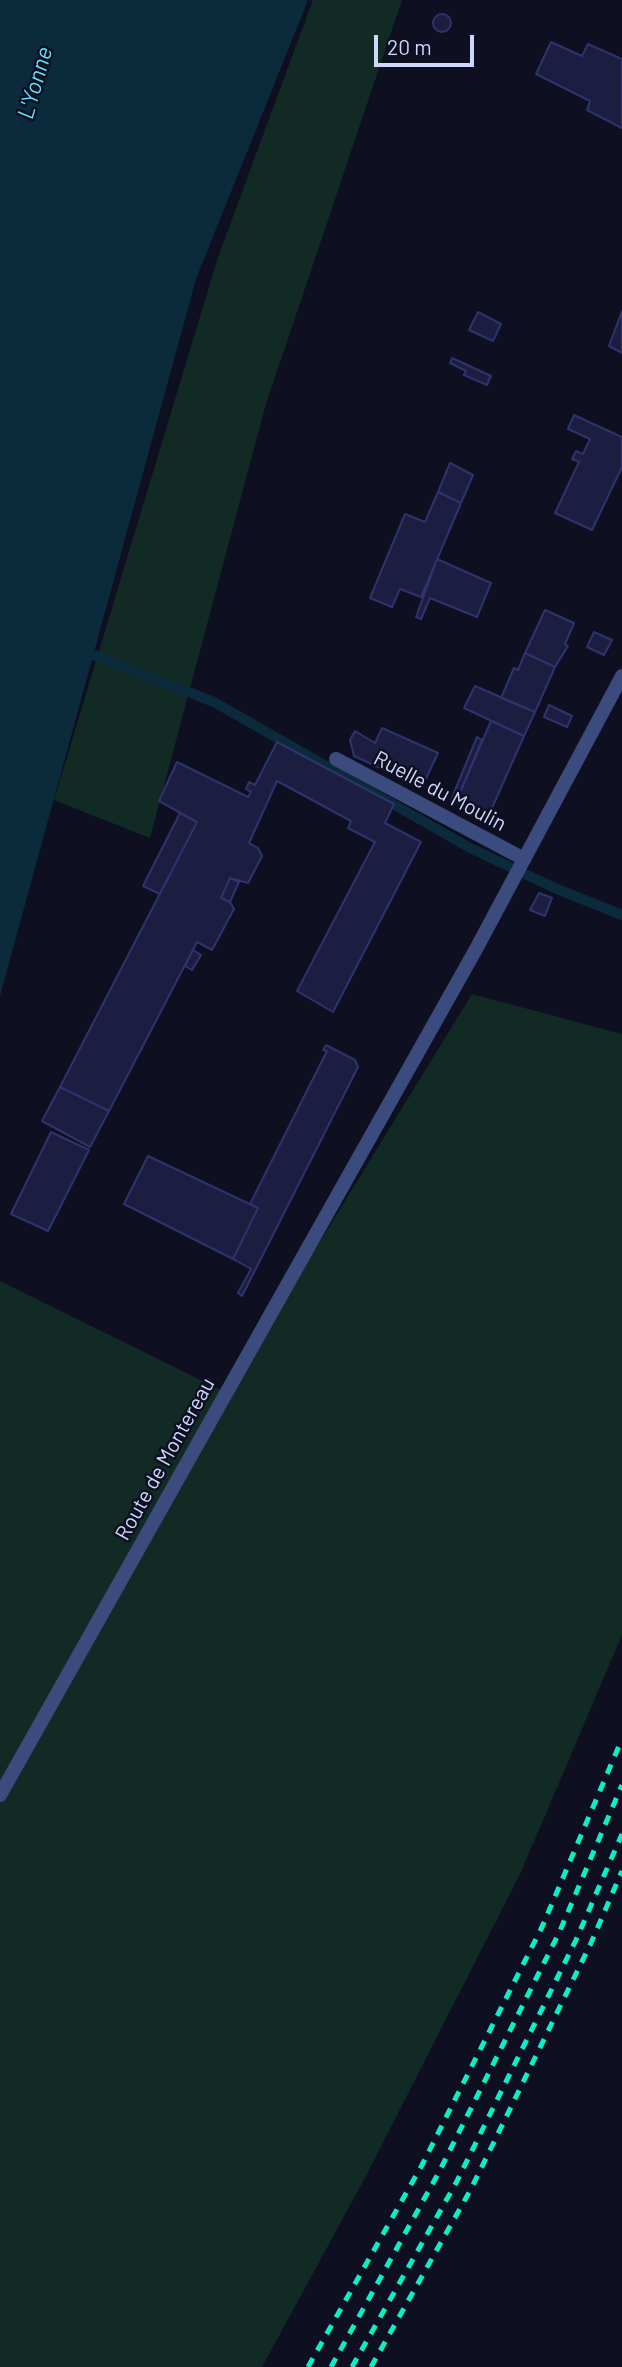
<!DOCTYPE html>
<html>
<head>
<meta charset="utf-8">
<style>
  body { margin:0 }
  #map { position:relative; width:622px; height:2367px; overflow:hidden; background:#0e1021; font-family:Barlow,sans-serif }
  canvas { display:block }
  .scale { position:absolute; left:374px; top:35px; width:100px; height:32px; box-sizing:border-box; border:4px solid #cfd7fd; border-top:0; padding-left:9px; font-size:21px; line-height:24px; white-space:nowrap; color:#cfd7fd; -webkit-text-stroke:5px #0e1021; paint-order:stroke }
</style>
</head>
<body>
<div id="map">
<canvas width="622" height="2367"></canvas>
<div class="scale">20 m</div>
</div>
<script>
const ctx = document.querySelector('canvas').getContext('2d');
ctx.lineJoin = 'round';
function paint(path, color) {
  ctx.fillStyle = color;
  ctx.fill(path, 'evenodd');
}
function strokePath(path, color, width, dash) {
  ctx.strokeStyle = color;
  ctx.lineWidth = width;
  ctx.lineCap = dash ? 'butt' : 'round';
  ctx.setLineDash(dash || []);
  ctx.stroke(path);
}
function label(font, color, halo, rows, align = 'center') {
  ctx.font = font + ' Barlow,sans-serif';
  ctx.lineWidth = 5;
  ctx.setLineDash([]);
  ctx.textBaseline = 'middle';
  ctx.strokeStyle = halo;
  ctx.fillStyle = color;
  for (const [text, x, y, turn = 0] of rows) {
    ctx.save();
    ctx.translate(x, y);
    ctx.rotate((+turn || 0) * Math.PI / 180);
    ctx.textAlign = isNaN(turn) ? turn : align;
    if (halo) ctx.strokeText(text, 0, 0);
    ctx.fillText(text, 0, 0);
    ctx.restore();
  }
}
paint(new Path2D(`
  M 313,0 L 402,0 L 265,407 L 150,838 L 54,800 L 218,257 Z
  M 472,994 L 622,1034 L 622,1635 L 521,1872 L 367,2174 L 262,2367 L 0,2367 L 0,1281 L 227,1393 Z`), '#112a23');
paint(new Path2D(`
  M 0,0 L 308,0 L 196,279 L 0,996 Z`), '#0b2b3d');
strokePath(new Path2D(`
  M 83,651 L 214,702 L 470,848 L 557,889 L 622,915`), '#0b2b3d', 10);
const building = new Path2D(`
  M433 23a9 9 0 1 1 18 0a9 9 0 1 1-18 0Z
  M 551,42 L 582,56 L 588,44 L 622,59 L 622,128 L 587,110 L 590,101 L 536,74 Z
  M 622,311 L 622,353 L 609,346 Z
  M 478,312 L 501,324 L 493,341 L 469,330 Z
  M 452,358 L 491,376 L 487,385 L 464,375 L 466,371 L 450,363 Z
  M 574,415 L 622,437 L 622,467 L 592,530 L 555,513 L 579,462 L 572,459 L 576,451 L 583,454 L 590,439 L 568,429 Z
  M 450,463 L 473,475 L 461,503 L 438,492 Z
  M 438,492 L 461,503 L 421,597 L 400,589 L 392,607 L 370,598 L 405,514 L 425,522 Z
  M 437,559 L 491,583 L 477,617 L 430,598 L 421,619 L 416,617 Z
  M 545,610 L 574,623 L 565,644 L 568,646 L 555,667 L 525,653 Z
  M 594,632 L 612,640 L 604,655 L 587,647 Z
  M 525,653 L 555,667 L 535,712 L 501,698 L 514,668 L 518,670 Z
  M 475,686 L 535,712 L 524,736 L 464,708 Z
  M 549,705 L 572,716 L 567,727 L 544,717 Z
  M 491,721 L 524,736 L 488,817 L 456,802 Z
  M 382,728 L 438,753 L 422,787 L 354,756 L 350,740 L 355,731 L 375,743 Z
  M 477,737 L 482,740 L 456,802 L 451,800 Z
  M 277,742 L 394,804 L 385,823 L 421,842 L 333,1012 L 297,991 L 375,842 L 348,828 L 351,821 L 277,781 L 249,843 L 258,848 L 262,856 L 248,883 L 230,878 L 221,898 L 230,902 L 234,909 L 212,950 L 197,942 L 109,1111 L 60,1087 L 197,822 L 159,801 L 177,762 L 248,797 L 251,792 L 246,789 L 249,782 L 255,785 Z
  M 180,813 L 197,822 L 160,894 L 143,886 Z
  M 230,878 L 239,882 L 230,902 L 221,898 Z
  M 539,893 L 552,898 L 545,916 L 530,910 Z
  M 193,950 L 201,955 L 192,970 L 185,966 Z
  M 326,1045 L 355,1060 L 358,1067 L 242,1296 L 238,1293 L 251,1269 L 233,1259 L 258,1208 L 250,1204 L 327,1051 L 323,1050 Z
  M 60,1087 L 109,1111 L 90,1147 L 42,1121 Z
  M 51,1132 L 89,1150 L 48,1231 L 11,1214 Z
  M 148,1156 L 258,1208 L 233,1259 L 124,1204 Z`);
paint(building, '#1b1e41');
strokePath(building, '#2e336c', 2);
strokePath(new Path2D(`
  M 336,759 L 524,859`), '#3b4b7e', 14);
strokePath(new Path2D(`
  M 0,1795 L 475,951 L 622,676`), '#3b4b7e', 14);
strokePath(new Path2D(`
  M 308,2367 L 422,2165 L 542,1927 L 622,1739
  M 331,2367 L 438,2174 L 559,1933 L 622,1785
  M 352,2367 L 456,2183 L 576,1940 L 622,1834
  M 371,2367 L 471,2189 L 591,1943 L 622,1871`), '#09f0c6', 5, [10, 9]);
label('21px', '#cfd7fd', '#0e1021', [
  ["Ruelle du Moulin",440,791,28],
  ["Route de Montereau",165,1459,-61]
]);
label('italic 23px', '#61def9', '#0e1021', [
  ["L'Yonne",35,83,-74]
]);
</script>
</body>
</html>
